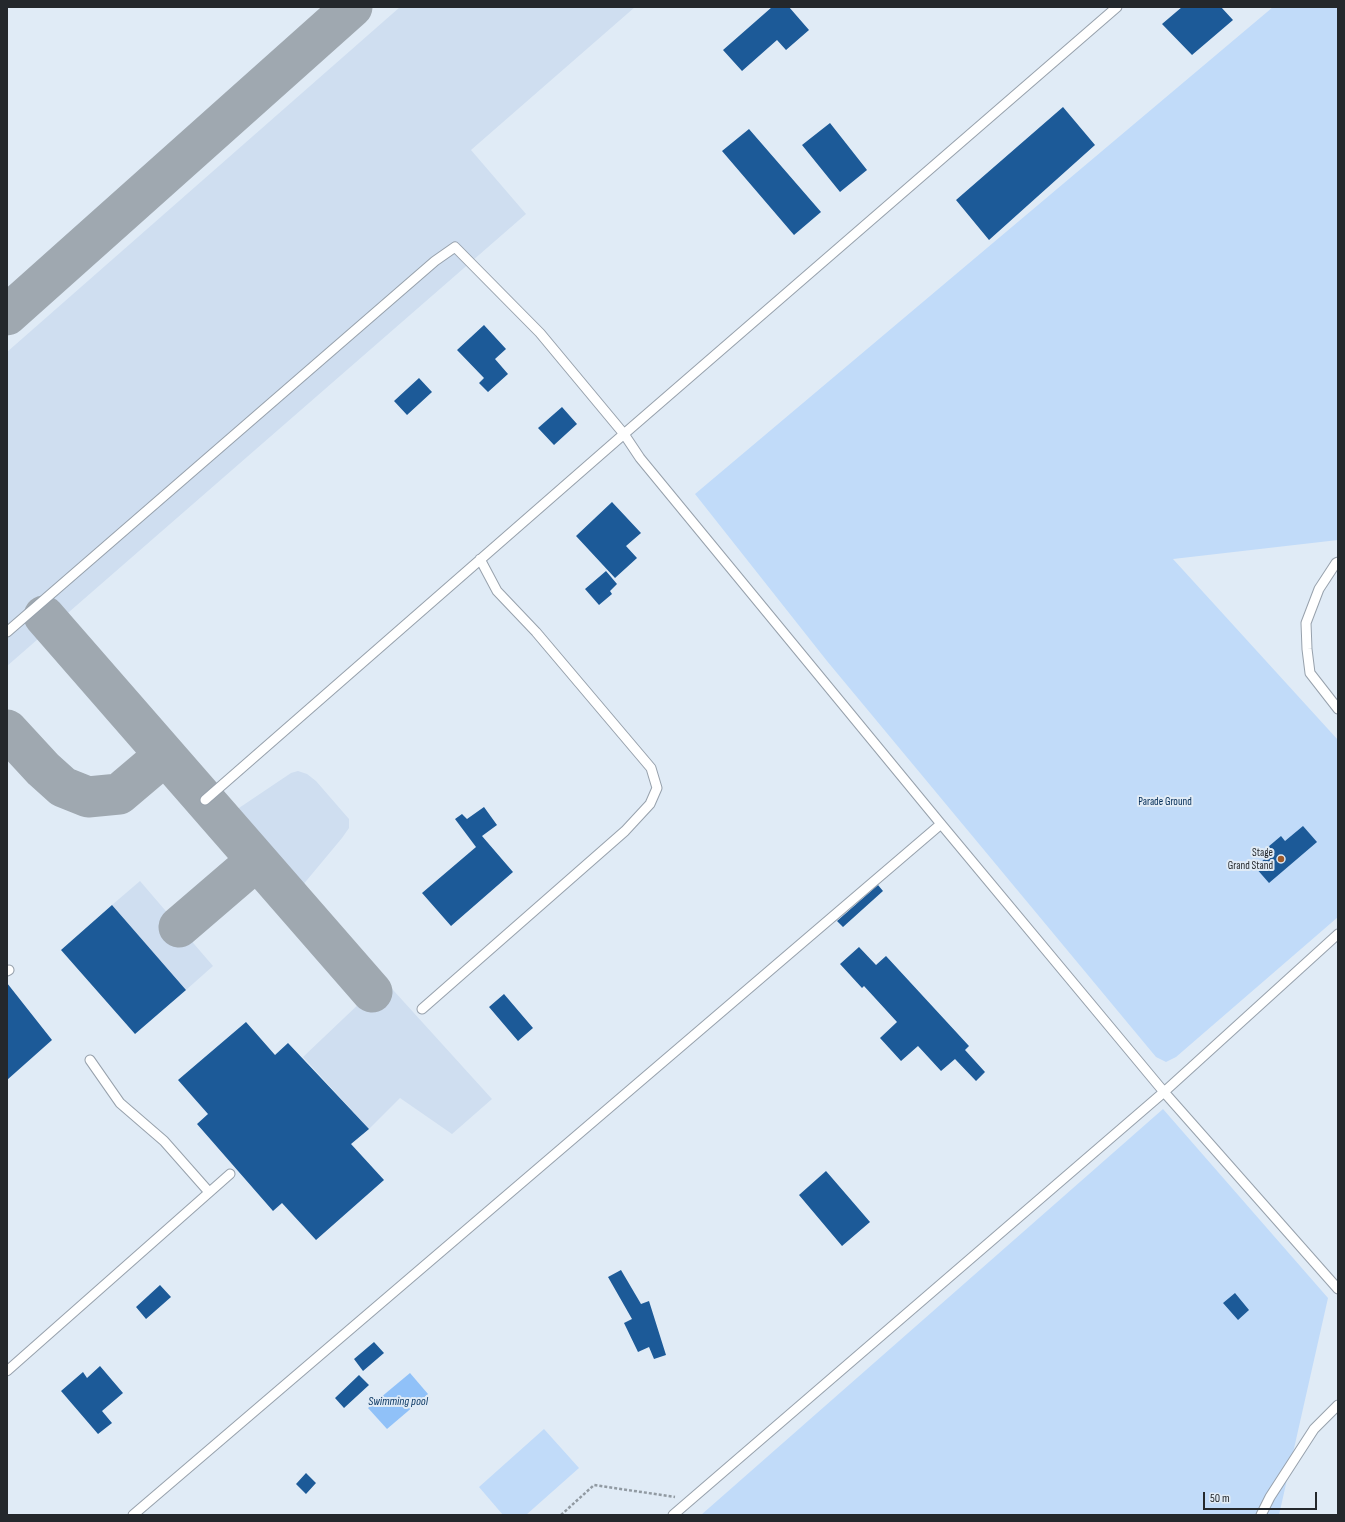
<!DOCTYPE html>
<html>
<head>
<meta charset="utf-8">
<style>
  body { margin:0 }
  #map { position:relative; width:1345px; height:1522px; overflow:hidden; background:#e0ebf6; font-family:"Sofia Sans Condensed",sans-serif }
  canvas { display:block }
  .frame { position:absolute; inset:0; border:8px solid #24282c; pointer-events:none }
  .scale { position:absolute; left:1203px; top:1492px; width:114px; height:18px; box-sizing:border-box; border:2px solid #24282c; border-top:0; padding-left:5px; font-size:12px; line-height:14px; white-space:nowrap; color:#24282c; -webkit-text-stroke:3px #e0ebf6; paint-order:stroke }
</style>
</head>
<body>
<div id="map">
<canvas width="1345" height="1522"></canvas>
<div class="frame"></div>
<div class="scale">50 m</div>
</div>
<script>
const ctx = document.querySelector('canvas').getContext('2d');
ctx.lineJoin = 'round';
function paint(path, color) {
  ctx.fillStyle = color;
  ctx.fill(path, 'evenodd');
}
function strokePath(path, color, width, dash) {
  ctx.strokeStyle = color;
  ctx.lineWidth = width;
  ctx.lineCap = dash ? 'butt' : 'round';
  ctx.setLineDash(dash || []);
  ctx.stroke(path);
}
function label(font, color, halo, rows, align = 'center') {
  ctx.font = font + ' "Sofia Sans Condensed",sans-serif';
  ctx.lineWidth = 4;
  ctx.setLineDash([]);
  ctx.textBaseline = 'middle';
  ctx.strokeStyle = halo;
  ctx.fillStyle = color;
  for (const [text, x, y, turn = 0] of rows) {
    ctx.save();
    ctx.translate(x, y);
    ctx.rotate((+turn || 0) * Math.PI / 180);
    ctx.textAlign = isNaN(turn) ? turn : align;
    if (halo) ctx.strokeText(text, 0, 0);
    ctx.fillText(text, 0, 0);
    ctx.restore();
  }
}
paint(new Path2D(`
  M 400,7 L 635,7 L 471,150 L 526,214 L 7,666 L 7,352 Z
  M 298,771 L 307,774 L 316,781 L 349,819 L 349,828 L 342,838 L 302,886 L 236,810 L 291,773 Z
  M 140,881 L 213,966 L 186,990 L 112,905 Z
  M 384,980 L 492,1099 L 452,1134 L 400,1098 L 369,1129 L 303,1057 Z`), '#cfdef0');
paint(new Path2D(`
  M 1273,7 L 1338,7 L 1338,540 L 1173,559 L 1338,740 L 1338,917 L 1176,1057 L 1166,1062 L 1156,1057 L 827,661 L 695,494 Z
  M 1163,1109 L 1328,1298 L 1279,1515 L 701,1515 Z
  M 544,1429 L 579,1468 L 526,1515 L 503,1515 L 479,1487 Z`), '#c1dbf9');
paint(new Path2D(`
  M 410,1373 L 428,1394 L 387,1429 L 368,1408 Z`), '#90c1f8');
strokePath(new Path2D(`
  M 7,315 L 352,7
  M 44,616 L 372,992
  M 7,730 L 43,769 L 63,787 L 88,797 L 119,794 L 165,755
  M 179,927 L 257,860`), '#9fa8b0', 41);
paint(new Path2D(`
  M 772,7 L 789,7 L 809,30 L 786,50 L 777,40 L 742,71 L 723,50 Z
  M 1182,7 L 1221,7 L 1233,20 L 1192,55 L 1162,24 Z
  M 1063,107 L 1095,145 L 989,240 L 956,200 Z
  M 830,123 L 867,170 L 840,192 L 802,145 Z
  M 749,129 L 821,212 L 794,235 L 722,151 Z
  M 484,325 L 506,349 L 495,359 L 508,374 L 488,392 L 479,383 L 484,378 L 457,350 Z
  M 419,378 L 432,392 L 407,415 L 394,401 Z
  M 562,407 L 577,424 L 554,445 L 538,428 Z
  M 612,502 L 641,533 L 626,546 L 637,558 L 615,578 L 576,536 Z
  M 606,571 L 617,584 L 610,591 L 612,594 L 599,605 L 585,589 Z
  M 484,807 L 497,825 L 482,836 L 513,872 L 451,926 L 422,893 L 476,847 L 455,819 L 462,814 L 467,819 Z
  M 1303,826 L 1317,842 L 1269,883 L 1255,867 L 1273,852 L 1268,847 L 1281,836 L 1285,841 Z
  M 878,885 L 883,891 L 843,927 L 837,921 Z
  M 112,905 L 186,990 L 135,1034 L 61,950 Z
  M 859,947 L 876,965 L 886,956 L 969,1046 L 965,1050 L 985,1072 L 976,1081 L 955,1059 L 941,1071 L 918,1046 L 901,1061 L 880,1038 L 897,1022 L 864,986 L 862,988 L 840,964 Z
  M 7,983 L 52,1040 L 7,1080 Z
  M 504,994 L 533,1028 L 518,1041 L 489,1007 Z
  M 246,1022 L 275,1055 L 288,1043 L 369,1129 L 351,1144 L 384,1180 L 316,1240 L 282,1203 L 273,1211 L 197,1124 L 208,1114 L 178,1080 Z
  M 826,1171 L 870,1222 L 842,1246 L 799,1195 Z
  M 621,1270 L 641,1304 L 649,1301 L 666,1355 L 654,1359 L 649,1347 L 638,1352 L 624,1323 L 632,1319 L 608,1277 Z
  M 160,1285 L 171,1297 L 146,1319 L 136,1307 Z
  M 1235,1293 L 1249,1310 L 1238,1320 L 1223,1303 Z
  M 374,1342 L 384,1353 L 363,1371 L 354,1359 Z
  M 100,1366 L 123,1393 L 102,1411 L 112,1423 L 98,1434 L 61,1391 L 83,1372 L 87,1378 Z
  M 359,1375 L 369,1385 L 344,1408 L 335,1398 Z
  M 306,1473 L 316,1483 L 306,1494 L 296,1484 Z`), '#1c5a98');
const service = new Path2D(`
  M 1338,562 L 1336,563 L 1319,589 L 1306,623 L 1307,649 L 1310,673 L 1338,709
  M 7,632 L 435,261 L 455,247 L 540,333 L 624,434 L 1117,7
  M 205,800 L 624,434 L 640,458 L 941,824 L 1164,1092 L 1338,1289
  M 7,971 L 9,970
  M 422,1009 L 625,831 L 650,804 L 657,788 L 651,768 L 536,632 L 497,591 L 480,559
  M 90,1060 L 120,1103 L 164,1141 L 209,1192
  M 7,1371 L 230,1174
  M 133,1515 L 941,824
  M 673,1515 L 1164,1092 L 1338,934
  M 1261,1515 L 1270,1497 L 1314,1429 L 1338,1405`);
strokePath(service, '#97a1ac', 11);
strokePath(new Path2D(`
  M 561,1515 L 594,1485 L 675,1497`), '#919aa2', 2.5, [3, 2]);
strokePath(service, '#fff', 9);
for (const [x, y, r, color] of [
  [1281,859,4,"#9e5b2b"]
]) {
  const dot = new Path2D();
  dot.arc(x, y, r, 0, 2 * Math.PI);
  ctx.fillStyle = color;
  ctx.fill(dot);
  strokePath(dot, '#e0ebf6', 1.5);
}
label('11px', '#002b55', '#e0ebf6', [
  ["Parade Ground",1165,802]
]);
label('11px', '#24282c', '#e0ebf6', [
  ["Stage",1273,853],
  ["Grand Stand",1273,866]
], 'right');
label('italic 12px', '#0d3964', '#e0ebf6', [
  ["Swimming pool",398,1402]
]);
</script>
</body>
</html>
